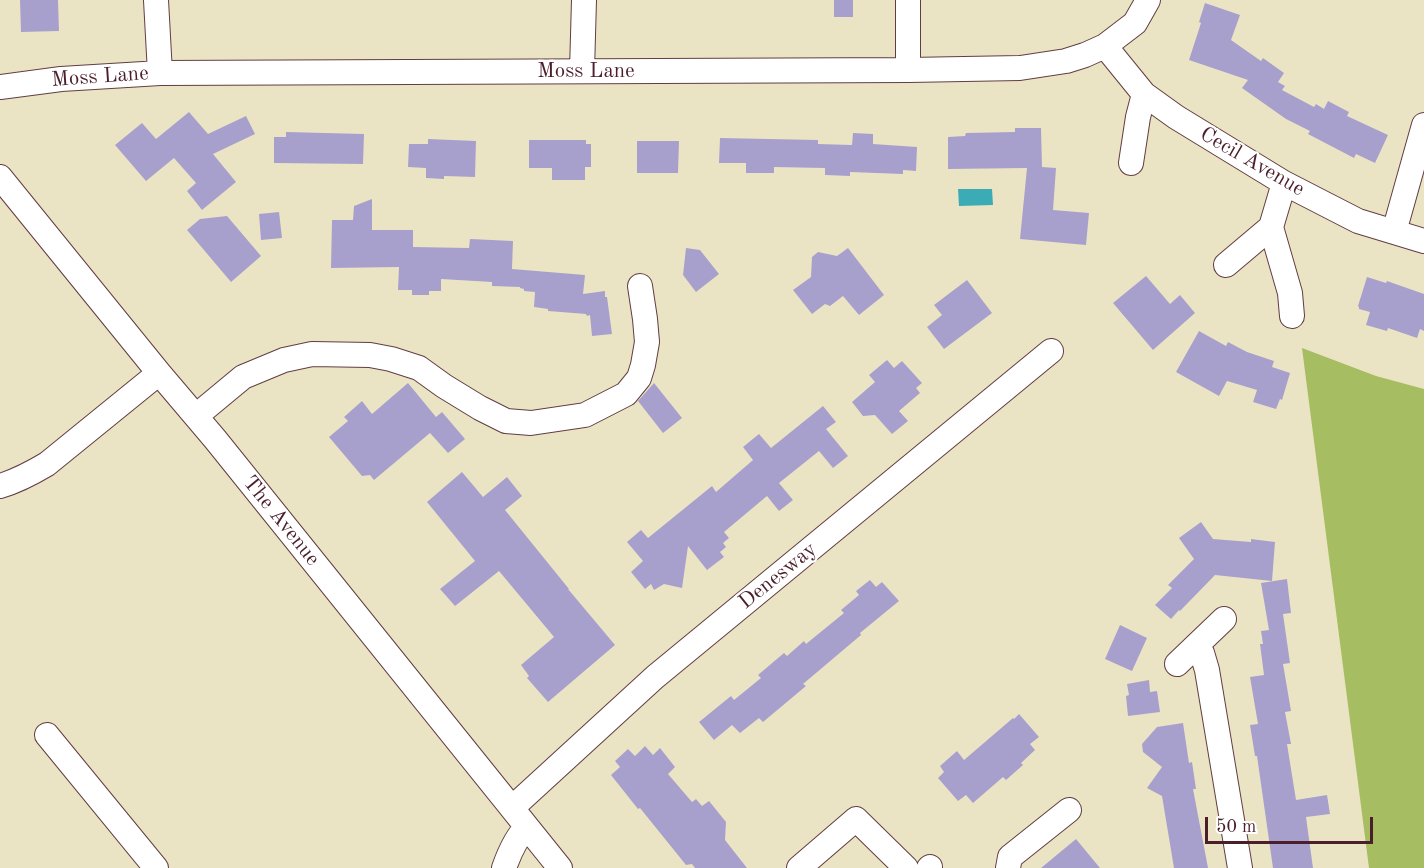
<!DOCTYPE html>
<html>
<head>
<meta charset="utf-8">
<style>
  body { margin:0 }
  #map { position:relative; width:1424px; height:868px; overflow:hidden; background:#ebe4c4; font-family:"Old Standard TT",serif }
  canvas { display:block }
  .scale { position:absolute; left:1205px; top:817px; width:168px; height:27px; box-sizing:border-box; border:3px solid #4a1f2b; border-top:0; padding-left:8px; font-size:18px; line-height:21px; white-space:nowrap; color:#4a1f2b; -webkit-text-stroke:4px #fff; paint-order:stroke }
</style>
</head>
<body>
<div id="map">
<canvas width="1424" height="868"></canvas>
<div class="scale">50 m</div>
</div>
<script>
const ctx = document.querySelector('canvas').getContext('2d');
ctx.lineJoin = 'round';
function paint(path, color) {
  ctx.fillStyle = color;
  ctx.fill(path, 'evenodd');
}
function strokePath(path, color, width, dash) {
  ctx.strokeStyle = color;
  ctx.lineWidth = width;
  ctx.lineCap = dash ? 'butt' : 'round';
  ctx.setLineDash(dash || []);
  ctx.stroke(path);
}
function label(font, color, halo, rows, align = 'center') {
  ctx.font = font + ' "Old Standard TT",serif';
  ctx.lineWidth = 4.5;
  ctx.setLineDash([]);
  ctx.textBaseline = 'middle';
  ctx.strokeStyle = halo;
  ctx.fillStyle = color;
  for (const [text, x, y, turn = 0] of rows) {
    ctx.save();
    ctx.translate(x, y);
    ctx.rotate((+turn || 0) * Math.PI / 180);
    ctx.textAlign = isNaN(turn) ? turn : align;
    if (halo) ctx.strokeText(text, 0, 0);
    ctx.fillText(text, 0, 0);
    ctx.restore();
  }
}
paint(new Path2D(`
  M 1302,348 L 1376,376 L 1424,389 L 1424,868 L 1369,868 Z`), '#a7bd61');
paint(new Path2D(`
  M 992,189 L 993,205 L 959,206 L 958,189 Z`), '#3bacb5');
paint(new Path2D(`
  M 20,0 L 58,0 L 59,31 L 21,32 Z
  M 834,0 L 853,0 L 853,17 L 834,17 Z
  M 1205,3 L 1240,15 L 1231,40 L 1261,61 L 1263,58 L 1284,73 L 1278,82 L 1285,86 L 1282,90 L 1314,107 L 1316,104 L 1324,109 L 1328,101 L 1349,112 L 1347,116 L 1388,135 L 1375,163 L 1356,154 L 1354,158 L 1308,134 L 1310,131 L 1286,119 L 1242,88 L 1248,80 L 1189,60 L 1201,23 L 1199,22 Z
  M 189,112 L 208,134 L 246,116 L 255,134 L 213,154 L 236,182 L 202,210 L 187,191 L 196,183 L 174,158 L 146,181 L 115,145 L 142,123 L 156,139 Z
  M 1015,128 L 1041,128 L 1042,167 L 1056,168 L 1053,210 L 1089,213 L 1086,245 L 1020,239 L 1027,168 L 948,169 L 948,137 L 965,136 L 966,133 L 1015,132 Z
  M 286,132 L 364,134 L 363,164 L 274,163 L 274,137 L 286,137 Z
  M 853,133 L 873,134 L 873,144 L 917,147 L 916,171 L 903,170 L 903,174 L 850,172 L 850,176 L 825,175 L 825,168 L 774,167 L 774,173 L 746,173 L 746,163 L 719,163 L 720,138 L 818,140 L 818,144 L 852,145 Z
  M 428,139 L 476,141 L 475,177 L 444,176 L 444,179 L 426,178 L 426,168 L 408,167 L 409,144 L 428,144 Z
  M 529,140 L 586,140 L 586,144 L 591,144 L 591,167 L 585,167 L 585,180 L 552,180 L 552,168 L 529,168 Z
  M 637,141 L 679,141 L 678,173 L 637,173 Z
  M 372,199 L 372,230 L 413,230 L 413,247 L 469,248 L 470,239 L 513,241 L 512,269 L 585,275 L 583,294 L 605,291 L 605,297 L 607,297 L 612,334 L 592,336 L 590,315 L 587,316 L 586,314 L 548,311 L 548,309 L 534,307 L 535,292 L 524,291 L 524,289 L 520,288 L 520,287 L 492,286 L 492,282 L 441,279 L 441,291 L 429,291 L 429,295 L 412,295 L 412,290 L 398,290 L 399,267 L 331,268 L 332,220 L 353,220 L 354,206 Z
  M 279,212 L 282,238 L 261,240 L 259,214 Z
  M 227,216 L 261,256 L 231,282 L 187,230 L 200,219 Z
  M 686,248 L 700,250 L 719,274 L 696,292 L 683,275 Z
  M 848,248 L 884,295 L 859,315 L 843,296 L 830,306 L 825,304 L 812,314 L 793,290 L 811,277 L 812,257 L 818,252 L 837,256 Z
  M 1146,276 L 1170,304 L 1180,295 L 1195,313 L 1153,350 L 1113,303 Z
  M 1367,277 L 1386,283 L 1387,281 L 1424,294 L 1424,331 L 1420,329 L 1417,338 L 1388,328 L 1387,331 L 1366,325 L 1370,312 L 1359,309 L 1359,307 L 1358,306 Z
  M 967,280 L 992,313 L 944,349 L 927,327 L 942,315 L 934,305 Z
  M 1199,331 L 1226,346 L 1228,342 L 1247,352 L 1274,361 L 1272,367 L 1290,373 L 1282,400 L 1280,399 L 1276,409 L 1253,402 L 1257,390 L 1227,381 L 1219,396 L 1176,372 Z
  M 887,360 L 894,368 L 902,361 L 922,383 L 916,388 L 920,393 L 899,411 L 908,421 L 892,434 L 875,415 L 863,416 L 852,402 L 875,382 L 869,375 Z
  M 408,383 L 436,417 L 442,412 L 465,439 L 448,453 L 430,433 L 374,480 L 370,475 L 362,476 L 329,437 L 348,421 L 344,417 L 362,401 L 372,414 Z
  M 654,383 L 682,418 L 663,433 L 638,401 Z
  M 823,406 L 836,422 L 826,429 L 848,456 L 833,468 L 819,451 L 779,483 L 793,500 L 779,511 L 767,496 L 724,532 L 729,538 L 723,543 L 726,547 L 720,552 L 724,557 L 707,570 L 688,546 L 682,588 L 664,584 L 654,590 L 651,584 L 645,589 L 631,572 L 643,561 L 627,542 L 641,530 L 648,538 L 712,486 L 716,492 L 753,460 L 743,447 L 759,434 L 771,448 Z
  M 462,472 L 483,497 L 507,477 L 522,496 L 505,510 L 569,589 L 568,589 L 615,645 L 548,702 L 527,678 L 529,676 L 521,665 L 554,637 L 499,571 L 455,606 L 440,589 L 475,561 L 427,502 Z
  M 1201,522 L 1213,539 L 1251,542 L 1251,539 L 1275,542 L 1272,581 L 1215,575 L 1180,611 L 1179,610 L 1171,619 L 1155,605 L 1172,588 L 1168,585 L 1194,559 L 1179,538 Z
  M 1287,579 L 1291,613 L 1283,614 L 1290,663 L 1283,664 L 1291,711 L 1285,712 L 1291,744 L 1287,744 L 1296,800 L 1327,795 L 1330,814 L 1306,817 L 1313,868 L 1273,868 L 1257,756 L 1255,756 L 1250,725 L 1258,724 L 1250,677 L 1264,675 L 1260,644 L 1263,644 L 1261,631 L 1269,630 L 1261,583 Z
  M 870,580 L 876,587 L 882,582 L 899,601 L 860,633 L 861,635 L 803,684 L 806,686 L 763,722 L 759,718 L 740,733 L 732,725 L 714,740 L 699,722 L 731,696 L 734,700 L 761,678 L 758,675 L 784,653 L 787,656 L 804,641 L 806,644 L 844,613 L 841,610 L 859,595 L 856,591 Z
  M 1120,625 L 1147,638 L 1132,671 L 1105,659 Z
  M 1149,680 L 1150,692 L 1157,691 L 1160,712 L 1128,716 L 1126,696 L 1129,695 L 1127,684 Z
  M 1019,714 L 1039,737 L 1030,744 L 1035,750 L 1021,763 L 1023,765 L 1006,780 L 1003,777 L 973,803 L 966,795 L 958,801 L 938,778 L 944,772 L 940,766 L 957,751 L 964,760 L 1013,718 L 1014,719 Z
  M 1183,723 L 1189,763 L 1192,762 L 1196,789 L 1193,789 L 1208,868 L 1174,868 L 1162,796 L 1147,788 L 1162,767 L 1143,752 L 1142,744 L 1157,727 Z
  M 645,746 L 653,755 L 660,748 L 675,767 L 668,774 L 692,802 L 696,799 L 702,806 L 709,801 L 726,822 L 725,840 L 747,868 L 695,868 L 692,864 L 686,865 L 640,808 L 638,809 L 611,775 L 620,767 L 615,761 L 628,749 L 635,756 Z
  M 1076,839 L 1100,868 L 1041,868 Z`), '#a8a0cc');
const minor = new Path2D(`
  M 156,0 L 160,73
  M 1105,46 L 1144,94 L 1176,117 L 1284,183 L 1358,221 L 1424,241
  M 908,70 L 908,0
  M 582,71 L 584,0
  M 0,87 L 61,79 L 160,73 L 908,70 L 1020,68 L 1066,61 L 1085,55 L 1105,46 L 1135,23 L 1148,0
  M 1131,163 L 1138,117 L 1144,94
  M 0,177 L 159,373 L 215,439 L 560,868
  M 1271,227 L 1290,293 L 1292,316
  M 1394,232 L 1424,125
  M 1226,265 L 1271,227 L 1284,183
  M 196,416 L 243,377 L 284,360 L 312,354 L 370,355 L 391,359 L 419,368 L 444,386 L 480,408 L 506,421 L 531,423 L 585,415 L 626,394 L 639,378 L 643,365 L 647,342 L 645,319 L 640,286
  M 0,486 C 17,481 32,473 47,464 L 159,373
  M 1197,645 L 1202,653 L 1207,670 L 1240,868
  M 1177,664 L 1224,619
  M 47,735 L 156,868
  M 512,808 L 655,677 L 1051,351
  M 504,868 C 509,854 516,837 527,827
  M 799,868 L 856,819 L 906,868
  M 929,868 L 930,867
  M 1008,868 L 1010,857 L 1069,810`);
strokePath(minor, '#623d42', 26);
strokePath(minor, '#fff', 24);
label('21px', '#4a1f2b', '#fff', [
  ["Moss Lane",586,71],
  ["Moss Lane",100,77,-4],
  ["Cecil Avenue",1252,162,30],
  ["The Avenue",281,521,51],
  ["Denesway",778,576,-39]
]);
</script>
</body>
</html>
